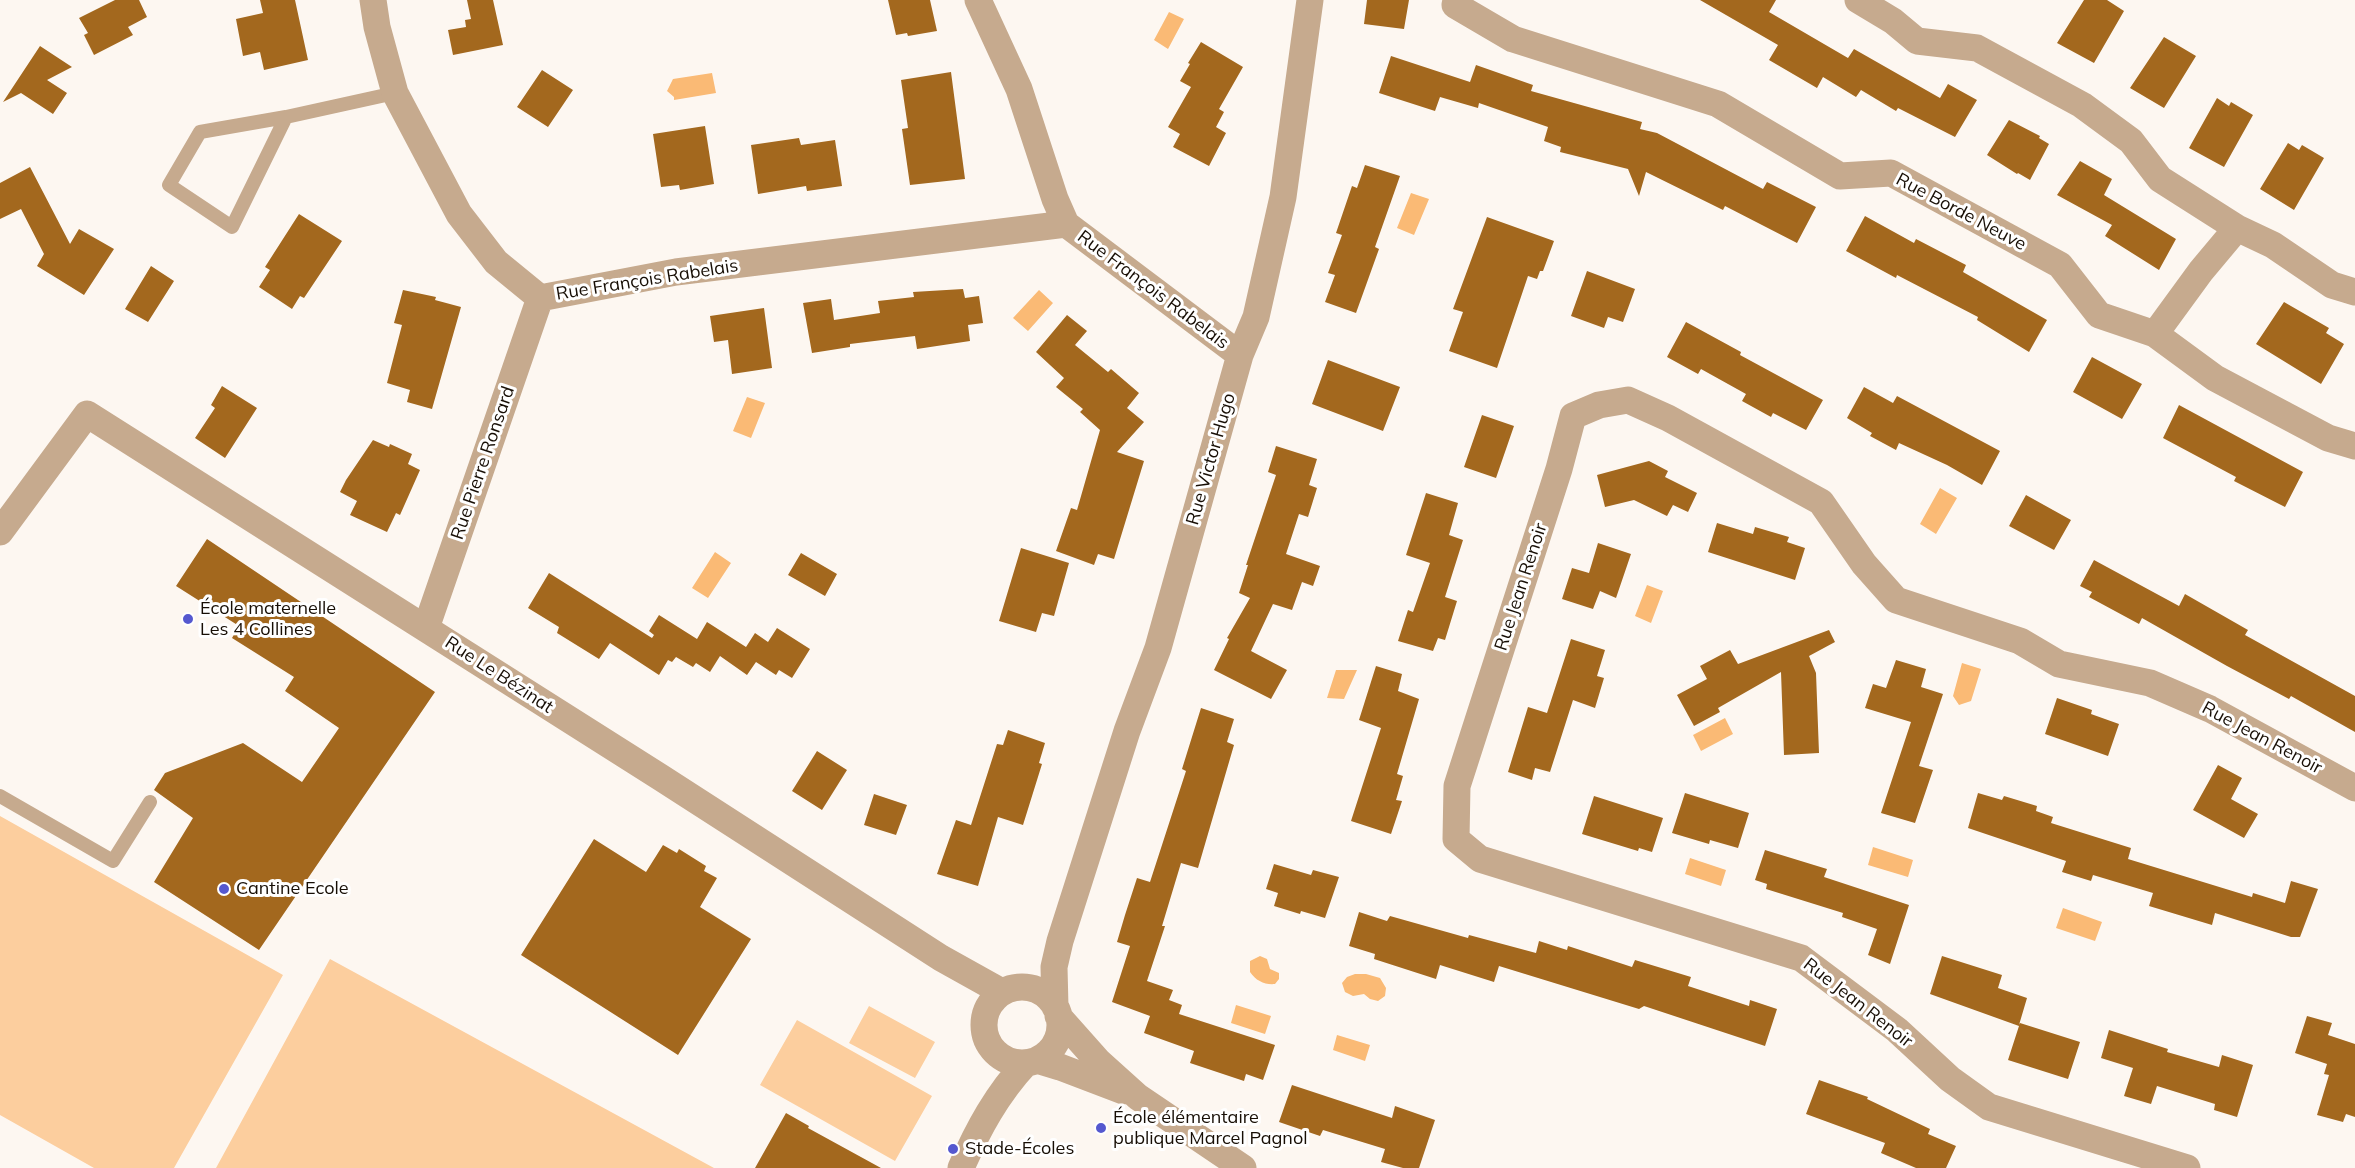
<!DOCTYPE html>
<html>
<head>
<meta charset="utf-8">
<style>
  body { margin:0 }
  canvas { display:block; background:#fdf7f1 }
</style>
</head>
<body>
<canvas width="2355" height="1168"></canvas>
<script>
const ctx = document.querySelector('canvas').getContext('2d');
ctx.lineJoin = 'round';
function paint(path, color) {
  ctx.fillStyle = color;
  ctx.fill(path, 'evenodd');
}
function strokePath(path, color, width, dash) {
  ctx.strokeStyle = color;
  ctx.lineWidth = width;
  ctx.lineCap = dash ? 'butt' : 'round';
  ctx.setLineDash(dash || []);
  ctx.stroke(path);
}
function label(font, color, halo, rows, align = 'center') {
  ctx.font = font + ' Mulish,sans-serif';
  ctx.lineWidth = 6;
  ctx.setLineDash([]);
  ctx.textBaseline = 'middle';
  ctx.strokeStyle = halo;
  ctx.fillStyle = color;
  for (const [text, x, y, turn = 0] of rows) {
    ctx.save();
    ctx.translate(x, y);
    ctx.rotate((+turn || 0) * Math.PI / 180);
    ctx.textAlign = isNaN(turn) ? turn : align;
    if (halo) ctx.strokeText(text, 0, 0);
    ctx.fillText(text, 0, 0);
    ctx.restore();
  }
}
paint(new Path2D(`
  M 0,816 L 283,975 L 174,1168 L 94,1168 L 0,1115 Z
  M 330,959 L 714,1168 L 216,1168 Z
  M 869,1006 L 935,1042 L 915,1078 L 849,1043 Z
  M 797,1020 L 932,1096 L 895,1161 L 760,1085 Z`), '#fcce9e');
paint(new Path2D(`
  M 1169,12 L 1184,19 L 1168,49 L 1154,40 Z
  M 712,73 L 716,93 L 674,100 L 674,97 L 667,91 L 673,79 Z
  M 1411,193 L 1429,199 L 1414,235 L 1397,228 Z
  M 1039,290 L 1053,303 L 1028,331 L 1013,318 Z
  M 747,397 L 765,403 L 751,438 L 733,431 Z
  M 1940,488 L 1957,498 L 1936,534 L 1920,524 Z
  M 715,552 L 731,563 L 708,598 L 692,588 Z
  M 1647,585 L 1663,591 L 1651,623 L 1635,616 Z
  M 1962,663 L 1981,669 L 1971,701 L 1959,705 L 1953,696 Z
  M 1336,670 L 1357,670 L 1344,699 L 1327,698 Z
  M 1725,718 L 1733,734 L 1701,751 L 1693,735 Z
  M 1873,847 L 1913,860 L 1908,877 L 1868,865 Z
  M 1690,858 L 1726,870 L 1721,886 L 1685,874 Z
  M 2063,908 L 2102,922 L 2095,941 L 2056,928 Z
  M 1260,956 L 1267,959 L 1270,969 L 1279,973 L 1279,979 L 1275,984 C 1265,985 1256,981 1250,972 L 1250,961 Z
  M 1355,974 L 1366,974 L 1380,978 L 1386,988 L 1385,996 L 1378,1001 L 1370,999 L 1364,994 L 1353,996 L 1345,992 L 1342,983 L 1347,977 Z
  M 1236,1005 L 1271,1016 L 1265,1034 L 1231,1023 Z
  M 1337,1035 L 1370,1045 L 1365,1061 L 1333,1050 Z`), '#faba75');
paint(new Path2D(`
  M 115,0 L 139,0 L 147,17 L 128,27 L 133,35 L 94,55 L 84,35 L 88,33 L 79,18 Z
  M 260,0 L 295,0 L 308,60 L 264,70 L 260,52 L 243,56 L 236,19 L 263,13 Z
  M 467,0 L 493,0 L 503,45 L 453,55 L 448,30 L 466,27 L 465,20 L 471,19 Z
  M 888,0 L 930,0 L 937,31 L 908,36 L 907,33 L 896,35 Z
  M 1367,0 L 1409,0 L 1404,29 L 1364,24 Z
  M 1700,0 L 1776,0 L 1769,12 L 1848,58 L 1854,49 L 1940,98 L 1948,84 L 1977,100 L 1955,137 L 1898,108 L 1896,111 L 1861,90 L 1856,97 L 1823,77 L 1817,88 L 1769,60 L 1778,45 Z
  M 2084,0 L 2107,0 L 2124,11 L 2094,63 L 2057,43 Z
  M 2164,37 L 2196,56 L 2164,108 L 2130,88 Z
  M 1201,42 L 1243,67 L 1219,109 L 1224,112 L 1216,127 L 1226,133 L 1209,166 L 1173,147 L 1180,134 L 1168,127 L 1191,87 L 1180,81 L 1190,64 L 1188,63 Z
  M 40,46 L 72,67 L 47,80 L 67,93 L 53,114 L 21,93 L 3,102 Z
  M 1391,56 L 1470,82 L 1476,65 L 1533,85 L 1531,91 L 1642,122 L 1640,129 L 1657,133 L 1763,189 L 1767,182 L 1816,207 L 1797,243 L 1725,206 L 1723,210 L 1646,172 L 1639,196 L 1628,169 L 1560,152 L 1561,147 L 1544,141 L 1548,127 L 1479,103 L 1478,108 L 1440,97 L 1435,111 L 1379,93 Z
  M 542,70 L 573,90 L 548,127 L 517,107 Z
  M 951,72 L 965,179 L 910,185 L 902,129 L 908,128 L 901,80 Z
  M 2217,98 L 2229,106 L 2231,102 L 2253,115 L 2224,167 L 2189,148 Z
  M 2009,120 L 2040,136 L 2039,138 L 2049,144 L 2030,180 L 2018,173 L 2017,174 L 1987,155 Z
  M 705,126 L 714,184 L 680,190 L 679,185 L 661,187 L 653,134 Z
  M 799,138 L 801,145 L 835,140 L 842,186 L 807,191 L 806,186 L 758,194 L 751,145 Z
  M 2288,143 L 2299,150 L 2302,145 L 2324,158 L 2294,210 L 2260,189 Z
  M 2080,161 L 2112,179 L 2104,195 L 2176,239 L 2159,270 L 2105,236 L 2112,225 L 2057,195 Z
  M 1365,165 L 1400,176 L 1375,247 L 1379,249 L 1356,313 L 1325,302 L 1335,275 L 1328,273 L 1342,235 L 1336,233 L 1352,186 L 1357,188 Z
  M 30,167 L 70,244 L 79,229 L 114,249 L 84,295 L 37,266 L 44,254 L 21,209 L 0,219 L 0,183 Z
  M 299,214 L 342,241 L 304,298 L 300,296 L 292,309 L 259,287 L 270,270 L 265,267 Z
  M 1865,216 L 1914,243 L 1916,239 L 1966,265 L 1963,272 L 2047,320 L 2029,352 L 1977,320 L 1978,317 L 1897,275 L 1896,278 L 1846,251 Z
  M 1487,217 L 1554,241 L 1543,271 L 1540,271 L 1537,279 L 1528,276 L 1497,368 L 1449,351 L 1463,312 L 1453,309 Z
  M 151,266 L 174,281 L 148,322 L 125,309 Z
  M 1587,271 L 1635,289 L 1623,322 L 1608,317 L 1604,328 L 1571,316 Z
  M 963,289 L 965,298 L 979,296 L 983,323 L 968,325 L 970,341 L 917,349 L 915,336 L 850,344 L 850,347 L 812,353 L 803,303 L 831,299 L 834,320 L 880,313 L 878,301 L 914,297 L 913,292 Z
  M 403,290 L 436,297 L 435,300 L 461,307 L 432,409 L 407,402 L 410,390 L 387,383 L 402,325 L 394,323 Z
  M 2284,302 L 2329,328 L 2326,333 L 2344,344 L 2321,384 L 2256,344 Z
  M 764,308 L 772,368 L 732,374 L 728,340 L 714,342 L 710,316 Z
  M 1067,315 L 1087,331 L 1075,345 L 1108,372 L 1111,369 L 1139,393 L 1127,408 L 1144,422 L 1117,452 L 1144,461 L 1114,559 L 1098,554 L 1094,565 L 1056,551 L 1071,508 L 1077,510 L 1100,430 L 1080,412 L 1083,409 L 1056,387 L 1064,378 L 1036,352 Z
  M 1686,322 L 1741,352 L 1740,355 L 1823,400 L 1806,430 L 1773,413 L 1771,417 L 1742,401 L 1746,394 L 1701,369 L 1698,374 L 1667,357 Z
  M 2092,357 L 2142,384 L 2122,419 L 2073,392 Z
  M 1328,360 L 1400,387 L 1383,431 L 1312,404 Z
  M 222,386 L 257,408 L 225,458 L 195,438 L 215,408 L 211,405 Z
  M 1864,387 L 1893,403 L 1897,396 L 2000,451 L 1982,485 L 1947,465 L 1899,443 L 1896,450 L 1870,436 L 1872,433 L 1847,418 Z
  M 2179,405 L 2303,472 L 2285,507 L 2234,481 L 2236,477 L 2163,438 Z
  M 1482,415 L 1514,426 L 1496,478 L 1464,467 Z
  M 373,440 L 389,447 L 390,444 L 412,454 L 408,464 L 420,470 L 400,515 L 396,513 L 387,532 L 350,515 L 357,501 L 340,492 L 346,480 Z
  M 1276,446 L 1317,459 L 1309,485 L 1317,488 L 1308,517 L 1299,514 L 1286,554 L 1320,566 L 1313,586 L 1302,582 L 1292,610 L 1273,604 L 1251,651 L 1287,670 L 1271,699 L 1214,670 L 1229,639 L 1227,638 L 1250,598 L 1239,593 L 1248,565 L 1246,565 L 1276,475 L 1268,472 Z
  M 1649,461 L 1668,471 L 1665,477 L 1697,493 L 1688,512 L 1673,505 L 1667,516 L 1634,500 L 1605,507 L 1597,475 Z
  M 1426,493 L 1458,503 L 1449,535 L 1463,540 L 1445,597 L 1457,601 L 1445,640 L 1438,638 L 1433,651 L 1398,641 L 1408,610 L 1413,612 L 1430,563 L 1406,555 Z
  M 2026,495 L 2071,520 L 2054,550 L 2009,526 Z
  M 1717,523 L 1753,534 L 1755,527 L 1789,537 L 1787,542 L 1805,548 L 1795,580 L 1708,552 Z
  M 207,539 L 435,692 L 259,950 L 154,882 L 193,818 L 154,790 L 165,773 L 243,743 L 302,782 L 339,728 L 285,691 L 294,677 L 232,638 L 239,626 L 176,586 Z
  M 1598,543 L 1631,554 L 1616,598 L 1600,591 L 1593,609 L 1562,599 L 1572,568 L 1589,573 Z
  M 1021,548 L 1069,563 L 1054,616 L 1042,613 L 1036,632 L 999,621 Z
  M 801,553 L 837,574 L 825,596 L 788,575 Z
  M 2094,560 L 2179,606 L 2185,594 L 2248,630 L 2245,635 L 2355,696 L 2355,732 L 2291,696 L 2289,699 L 2227,666 L 2142,618 L 2139,624 L 2089,597 L 2092,592 L 2080,586 Z
  M 549,573 L 652,638 L 654,635 L 649,631 L 659,615 L 697,639 L 707,622 L 746,647 L 755,633 L 768,642 L 777,628 L 810,649 L 792,678 L 779,670 L 776,675 L 756,662 L 747,675 L 720,656 L 710,672 L 696,663 L 693,667 L 676,657 L 672,662 L 668,660 L 659,675 L 610,643 L 599,659 L 557,633 L 559,627 L 528,608 Z
  M 1829,630 L 1835,642 L 1809,656 L 1816,673 L 1819,753 L 1784,755 L 1781,672 L 1718,708 L 1720,712 L 1694,726 L 1677,695 L 1707,679 L 1700,666 L 1730,650 L 1738,664 Z
  M 1571,639 L 1605,650 L 1597,676 L 1604,678 L 1595,708 L 1573,700 L 1550,772 L 1535,768 L 1532,780 L 1508,772 L 1528,707 L 1547,713 Z
  M 1896,660 L 1926,669 L 1921,687 L 1943,694 L 1919,766 L 1933,770 L 1915,823 L 1881,813 L 1911,722 L 1865,708 L 1873,684 L 1886,688 Z
  M 1376,666 L 1402,674 L 1398,691 L 1419,699 L 1397,774 L 1403,776 L 1396,800 L 1402,801 L 1391,834 L 1351,821 L 1381,728 L 1359,720 Z
  M 2057,698 L 2092,710 L 2091,714 L 2119,724 L 2108,756 L 2045,734 Z
  M 1201,708 L 1234,719 L 1227,742 L 1234,745 L 1198,868 L 1181,863 L 1162,926 L 1165,926 L 1147,981 L 1173,990 L 1169,1000 L 1182,1005 L 1179,1014 L 1275,1045 L 1263,1080 L 1246,1074 L 1244,1081 L 1190,1063 L 1194,1051 L 1144,1033 L 1150,1016 L 1112,1002 L 1130,946 L 1117,942 L 1125,915 L 1137,878 L 1150,882 L 1186,771 L 1182,769 Z
  M 1008,730 L 1045,743 L 1039,763 L 1042,764 L 1023,825 L 998,817 L 978,886 L 937,874 L 956,820 L 971,825 L 997,744 L 1003,745 Z
  M 817,751 L 847,770 L 822,810 L 792,791 Z
  M 2218,765 L 2242,778 L 2231,799 L 2258,814 L 2244,838 L 2193,810 Z
  M 1685,793 L 1749,813 L 1738,848 L 1710,840 L 1709,844 L 1672,833 Z
  M 1978,793 L 2002,800 L 2004,796 L 2037,806 L 2036,811 L 2053,817 L 2051,823 L 2131,848 L 2128,859 L 2252,897 L 2253,893 L 2285,903 L 2291,881 L 2318,889 L 2300,937 L 2291,937 L 2215,913 L 2212,925 L 2149,906 L 2153,893 L 2093,875 L 2091,881 L 2062,872 L 2066,861 L 1968,828 Z
  M 874,794 L 907,805 L 896,835 L 864,825 Z
  M 1594,796 L 1663,818 L 1652,852 L 1639,848 L 1638,851 L 1582,834 Z
  M 594,839 L 646,872 L 663,845 L 677,853 L 679,849 L 706,866 L 704,871 L 717,878 L 700,907 L 751,939 L 678,1055 L 521,955 Z
  M 1765,850 L 1827,869 L 1824,877 L 1909,905 L 1890,964 L 1868,955 L 1877,929 L 1842,917 L 1843,913 L 1766,889 L 1767,884 L 1755,880 Z
  M 1274,864 L 1311,875 L 1313,870 L 1339,877 L 1325,918 L 1301,911 L 1300,914 L 1274,906 L 1278,893 L 1266,889 Z
  M 1359,912 L 1387,921 L 1390,916 L 1468,938 L 1469,935 L 1536,953 L 1539,941 L 1567,950 L 1568,946 L 1632,967 L 1635,960 L 1691,977 L 1688,986 L 1749,1006 L 1750,1000 L 1777,1009 L 1765,1046 L 1644,1006 L 1639,1009 L 1499,966 L 1494,982 L 1440,965 L 1436,979 L 1374,959 L 1375,954 L 1349,946 Z
  M 1942,956 L 2002,975 L 1998,988 L 2027,998 L 2019,1025 L 2020,1023 L 2080,1042 L 2068,1079 L 2008,1060 L 2019,1026 L 1930,994 Z
  M 2307,1016 L 2332,1023 L 2328,1035 L 2355,1044 L 2355,1117 L 2346,1114 L 2343,1122 L 2317,1115 L 2329,1075 L 2324,1074 L 2327,1064 L 2295,1053 Z
  M 2109,1030 L 2168,1049 L 2167,1052 L 2219,1067 L 2222,1055 L 2253,1065 L 2237,1117 L 2214,1110 L 2215,1104 L 2157,1086 L 2151,1104 L 2124,1096 L 2133,1068 L 2101,1058 Z
  M 1819,1080 L 1868,1097 L 1867,1099 L 1930,1129 L 1928,1134 L 1956,1146 L 1946,1168 L 1916,1168 L 1881,1153 L 1885,1143 L 1806,1114 Z
  M 1292,1085 L 1392,1118 L 1395,1106 L 1435,1120 L 1419,1168 L 1403,1168 L 1381,1162 L 1385,1149 L 1323,1130 L 1320,1136 L 1279,1122 Z
  M 786,1113 L 809,1126 L 808,1128 L 881,1168 L 755,1168 Z`), '#a3681e');
strokePath(new Path2D(`
  M 286,117 L 232,227 L 169,185 L 200,132 L 286,117 L 395,93
  M 0,796 L 113,861 L 150,802`), '#c6aa8e', 14);
strokePath(new Path2D(`
  M 373,0 L 377,27 L 395,93 L 459,214 L 496,262 L 540,298 L 676,272 L 1066,224
  M 978,0 L 1019,89 L 1055,199 L 1066,224 L 1240,355
  M 1456,0 L 1455,5 L 1513,39 L 1718,104 L 1840,176 L 1891,173 L 2060,265 L 2099,315 L 2155,334 L 2215,378 L 2328,438 L 2355,446
  M 1858,0 L 1893,21 L 1917,41 L 1977,48 L 2082,105 L 2131,141 L 2160,179 L 2237,228
  M 2155,334 L 2201,271 L 2237,228 L 2273,245 L 2332,285 L 2355,292
  M 0,532 L 87,414 L 660,777 L 941,958 L 1002,992
  M 426,628 L 540,298
  M984 1025a38 38 0 1 1 76 0a38 38 0 1 1-76 0Z
  M 1055,1007 L 1054,967 L 1060,941 L 1127,731 L 1158,648 L 1240,355 L 1256,317 L 1283,197 L 1310,0
  M 1058,1016 L 1098,1061 L 1138,1097 L 1243,1168
  M 1037,1060 L 1060,1067 L 1123,1091
  M 961,1168 C 978,1129 997,1094 1026,1063
  M 2187,1168 L 1989,1107 L 1950,1079 L 1897,1030 L 1801,958 L 1480,859 L 1456,839 L 1457,786 L 1559,469 L 1573,416 L 1599,405 L 1628,400 L 1668,418 L 1821,502 L 1864,564 L 1896,600 L 2020,641 L 2059,664 L 2150,683 L 2210,709 L 2355,788`), '#c6aa8e', 27);
for (const [x, y, r, color] of [
  [188,619,6,"#5558cf"],
  [224,889,6,"#5558cf"],
  [1101,1128,6,"#5558cf"],
  [953,1149,6,"#5558cf"]
]) {
  const dot = new Path2D();
  dot.arc(x, y, r, 0, 2 * Math.PI);
  ctx.fillStyle = color;
  ctx.fill(dot);
  strokePath(dot, '#fff', 2);
}
label('18px', '#170e05', '#fff', [
  ["Rue Borde Neuve",1961,212,28],
  ["Rue François Rabelais",647,280,-9],
  ["Rue François Rabelais",1153,290,37],
  ["Rue Victor Hugo",1211,459,-74],
  ["Rue Pierre Ronsard",483,463,-71],
  ["Rue Jean Renoir",1521,587,-72],
  ["Rue Le Bézinat",499,675,33],
  ["Rue Jean Renoir",2262,738,28],
  ["Rue Jean Renoir",1858,1003,38]
]);
label('18px', '#170e05', '#fff', [
  ["École maternelle",200,609],
  ["Les 4 Collines",200,630],
  ["Cantine Ecole",236,889],
  ["École élémentaire",1113,1118],
  ["publique Marcel Pagnol",1113,1139],
  ["Stade-Écoles",965,1149]
], 'left');
</script>
</body>
</html>
